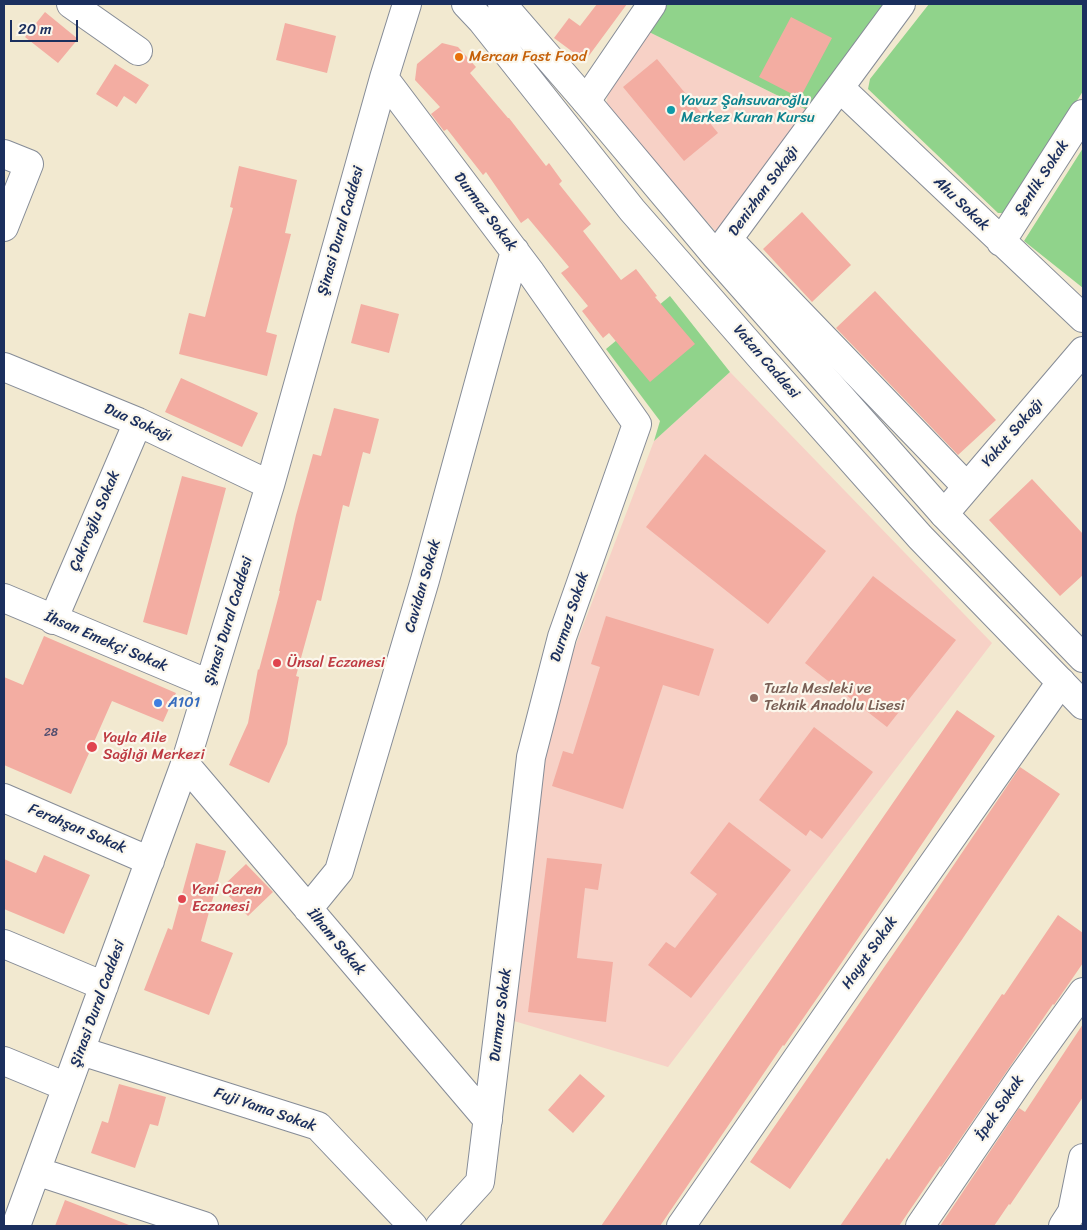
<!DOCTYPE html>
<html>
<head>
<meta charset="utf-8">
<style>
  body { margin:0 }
  #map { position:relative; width:1087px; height:1230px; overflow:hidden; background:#f2e9d0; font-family:Sriracha,sans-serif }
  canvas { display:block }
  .frame { position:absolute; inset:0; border:5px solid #1b2f5e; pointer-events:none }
  .scale { position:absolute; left:10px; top:20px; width:68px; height:22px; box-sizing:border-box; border:2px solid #1b2f5e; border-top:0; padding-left:6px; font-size:15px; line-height:18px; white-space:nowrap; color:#1b2f5e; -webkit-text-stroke:4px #fbf7ec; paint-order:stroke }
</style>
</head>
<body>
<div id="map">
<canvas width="1087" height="1230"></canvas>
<div class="frame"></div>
<div class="scale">20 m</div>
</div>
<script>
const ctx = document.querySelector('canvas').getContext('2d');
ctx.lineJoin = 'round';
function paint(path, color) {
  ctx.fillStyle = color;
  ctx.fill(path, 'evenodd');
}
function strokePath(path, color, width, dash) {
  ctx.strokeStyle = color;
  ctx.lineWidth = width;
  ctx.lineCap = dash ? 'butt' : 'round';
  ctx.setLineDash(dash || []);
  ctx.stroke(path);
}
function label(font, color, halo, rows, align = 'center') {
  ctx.font = font + ' Sriracha,sans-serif';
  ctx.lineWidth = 4.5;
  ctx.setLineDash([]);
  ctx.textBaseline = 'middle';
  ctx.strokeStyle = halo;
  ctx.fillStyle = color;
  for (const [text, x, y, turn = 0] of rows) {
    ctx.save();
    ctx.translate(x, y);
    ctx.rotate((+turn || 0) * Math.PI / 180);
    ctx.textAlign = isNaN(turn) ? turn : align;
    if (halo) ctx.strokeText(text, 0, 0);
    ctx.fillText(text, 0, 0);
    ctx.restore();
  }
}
paint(new Path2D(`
  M 647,31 L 811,112 L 717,233 L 606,106 L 608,92 Z
  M 730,372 L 992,643 L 668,1067 L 514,1021 L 540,752 L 576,644 L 654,441 Z`), '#f7d1c6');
paint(new Path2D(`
  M 666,4 L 887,4 L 811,112 L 647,31 Z
  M 929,4 L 1083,4 L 1083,91 L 1008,213 L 998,213 L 868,89 L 870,79 Z
  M 1083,148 L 1083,288 L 1024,241 Z
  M 670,296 L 730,372 L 654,441 L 660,421 L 606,349 Z`), '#90d38b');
paint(new Path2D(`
  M 597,4 L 627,4 L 585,61 L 554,38 L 569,18 L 580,26 Z
  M 45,12 L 78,39 L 58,63 L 25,37 Z
  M 791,17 L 832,38 L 800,98 L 759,77 Z
  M 285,23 L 336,36 L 327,73 L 276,60 Z
  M 442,43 L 458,47 L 476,67 L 470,73 L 508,118 L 509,118 L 546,166 L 549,163 L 562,181 L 559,184 L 591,224 L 583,231 L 621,280 L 636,269 L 657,296 L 655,297 L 695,344 L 650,382 L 609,333 L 603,338 L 582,311 L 588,306 L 561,273 L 569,267 L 528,218 L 521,223 L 486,172 L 483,175 L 447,129 L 444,131 L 431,114 L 440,107 L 415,80 L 417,64 Z
  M 657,59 L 718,133 L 684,161 L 623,87 Z
  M 115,64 L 149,85 L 136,104 L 124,96 L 117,107 L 96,94 Z
  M 239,166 L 297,180 L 285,233 L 291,234 L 266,332 L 277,335 L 267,376 L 179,354 L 189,313 L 205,317 L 233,208 L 230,207 Z
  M 802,212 L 851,265 L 812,302 L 763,249 Z
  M 875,291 L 996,420 L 958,455 L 836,328 Z
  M 361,304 L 399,314 L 389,353 L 351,343 Z
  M 181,378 L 258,413 L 242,447 L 165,412 Z
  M 334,408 L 379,419 L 370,454 L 363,452 L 349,507 L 343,505 L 321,601 L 317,600 L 296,676 L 299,677 L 287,744 L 269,783 L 229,765 L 248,723 L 258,669 L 259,670 L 280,591 L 279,591 L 296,515 L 313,454 L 321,456 Z
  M 705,454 L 826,551 L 768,624 L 646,527 Z
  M 182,476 L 226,488 L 187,635 L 143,622 Z
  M 1032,479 L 1083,534 L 1083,575 L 1060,596 L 989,520 Z
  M 873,576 L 956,640 L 887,727 L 805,663 Z
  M 606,616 L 714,649 L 699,696 L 663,685 L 623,809 L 552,786 L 563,751 L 573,754 L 600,667 L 591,664 Z
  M 44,636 L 176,693 L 163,722 L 112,701 L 71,794 L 4,765 L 4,677 L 23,685 Z
  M 957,710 L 995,736 L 840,965 L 784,1046 L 783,1045 L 660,1226 L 601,1226 Z
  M 814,727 L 873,772 L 822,839 L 810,830 L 806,836 L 759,800 Z
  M 1020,767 L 1060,794 L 961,941 L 790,1189 L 750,1162 L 907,934 Z
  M 729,822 L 791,870 L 691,998 L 648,965 L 666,942 L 675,948 L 717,894 L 690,873 Z
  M 196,843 L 226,851 L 201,941 L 233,953 L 209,1015 L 144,990 L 168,928 L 172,930 Z
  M 44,855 L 90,875 L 64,934 L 4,909 L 4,859 L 36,873 Z
  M 547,858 L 602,864 L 598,890 L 585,888 L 577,958 L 613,962 L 606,1022 L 528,1012 Z
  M 246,864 L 273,892 L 248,916 L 221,888 Z
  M 1058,915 L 1083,933 L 1083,963 L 1054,1005 L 1053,1004 L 941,1167 L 940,1166 L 899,1226 L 840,1226 L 887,1158 L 889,1160 L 1002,994 L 1004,995 Z
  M 1083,1024 L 1083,1097 L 1010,1205 L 1009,1204 L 994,1226 L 940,1226 L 1019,1108 L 1025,1112 Z
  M 580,1074 L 605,1096 L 573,1133 L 548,1110 Z
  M 119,1084 L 166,1097 L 158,1126 L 150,1124 L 135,1168 L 91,1153 L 102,1121 L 108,1123 Z
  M 65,1200 L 129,1225 L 129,1226 L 55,1226 Z`), '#f3ada2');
const minor = new Path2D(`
  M 71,4 L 138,51
  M 384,78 L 531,273 L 637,424 L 562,637 L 531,757 L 517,879 L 480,1182 L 440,1226
  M 840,88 L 1083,318
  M 586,101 L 652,4
  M 4,154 L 29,164 L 4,227
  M 728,239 L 967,487
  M 1001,242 L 1083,114
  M 717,254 L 901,4
  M 4,367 L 138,422 L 270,485
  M 944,514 L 1083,351
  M 4,598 L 209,684
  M 53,620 L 138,422
  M 185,764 L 488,1120
  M 4,798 L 150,861
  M 308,909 L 339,871 L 425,580 L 515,251
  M 4,944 L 104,986
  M 81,1051 L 318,1126 L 413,1226
  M 4,1061 L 67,1087
  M 36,1171 L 204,1226
  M 16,1226 L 185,764 L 270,485 L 384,78 L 407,4
  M 681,1226 L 871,952 L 1061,682
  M 920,1226 L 1023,1075 L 1083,992
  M 1063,1226 L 1072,1212 L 1083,1158`);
const major = new Path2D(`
  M 466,4 L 482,21 L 632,210 L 763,360 L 920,537 L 1083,705
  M 502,4 L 586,101 L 716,256 L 944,514 L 1083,658`);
strokePath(minor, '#868c97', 30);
strokePath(major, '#868c97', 30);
strokePath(minor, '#fff', 28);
strokePath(major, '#fff', 28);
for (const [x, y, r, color] of [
  [459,57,5,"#e8710a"],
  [671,110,5,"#0f9aa8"],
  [277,663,5,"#e0444e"],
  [754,698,5,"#8d6e63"],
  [158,703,5,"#3f7fe0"],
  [92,747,6,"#e0444e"],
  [182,899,5,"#e0444e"]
]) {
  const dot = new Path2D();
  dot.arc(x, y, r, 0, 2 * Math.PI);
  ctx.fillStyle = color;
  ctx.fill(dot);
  strokePath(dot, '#fbf7ec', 2);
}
label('12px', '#514e6f', null, [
  ["28",51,733]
]);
label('15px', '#c56008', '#fbf7ec', [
  ["Mercan Fast Food",469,57]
], 'left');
label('15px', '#0d838f', '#fbf7ec', [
  ["Yavuz Şahsuvaroğlu",681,101],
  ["Merkez Kuran Kursu",681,118]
], 'left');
label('15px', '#1b2f5e', '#fbf7ec', [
  ["Şenlik Sokak",1042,178,-57],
  ["Denizhan Sokağı",764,191,-54],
  ["Ahu Sokak",961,204,44],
  ["Durmaz Sokak",485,212,53],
  ["Şinasi Dural Caddesi",341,231,-74],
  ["Vatan Caddesi",766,362,49],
  ["Dua Sokağı",138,423,24],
  ["Yakut Sokağı",1013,433,-49],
  ["Çakıroğlu Sokak",95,521,-67],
  ["Cavidan Sokak",423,586,-74],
  ["Durmaz Sokak",570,617,-72],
  ["Şinasi Dural Caddesi",229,621,-73],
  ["İhsan Emekçi Sokak",106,642,23],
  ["Ferahşan Sokak",77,829,23],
  ["İlham Sokak",336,942,50],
  ["Hayat Sokak",870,953,-55],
  ["Şinasi Dural Caddesi",98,1004,-70],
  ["Durmaz Sokak",501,1015,-83],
  ["İpek Sokak",1000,1108,-56],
  ["Fuji Yama Sokak",265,1110,19]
]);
label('15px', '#be3a42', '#fbf7ec', [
  ["Ünsal Eczanesi",287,663],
  ["Yayla Aile",103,738],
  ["Sağlığı Merkezi",103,755],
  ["Yeni Ceren",192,890],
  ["Eczanesi",192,907]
], 'left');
label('15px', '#785e54', '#fbf7ec', [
  ["Tuzla Mesleki ve",764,689],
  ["Teknik Anadolu Lisesi",764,706]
], 'left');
label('15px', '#366cbe', '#fbf7ec', [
  ["A101",168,703]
], 'left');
</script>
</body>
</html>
